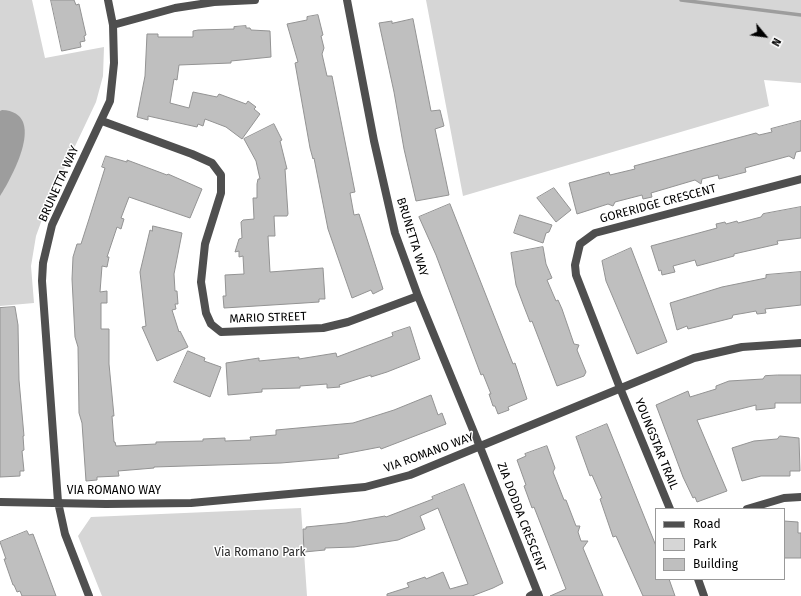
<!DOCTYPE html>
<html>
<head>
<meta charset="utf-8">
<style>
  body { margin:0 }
  #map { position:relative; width:801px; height:596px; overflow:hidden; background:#fff; font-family:"Fira Sans",sans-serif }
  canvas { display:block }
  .legend { position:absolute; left:655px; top:508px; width:130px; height:72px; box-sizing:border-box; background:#fff; border:1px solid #999; margin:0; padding:5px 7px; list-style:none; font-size:12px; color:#000 }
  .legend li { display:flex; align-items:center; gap:8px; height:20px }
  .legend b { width:20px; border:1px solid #999 }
  .north { position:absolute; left:745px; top:16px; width:40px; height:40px; -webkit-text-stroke:3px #fff; paint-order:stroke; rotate:119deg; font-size:11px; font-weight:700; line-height:16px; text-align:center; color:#000 }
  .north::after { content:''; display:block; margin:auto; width:14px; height:18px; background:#000; clip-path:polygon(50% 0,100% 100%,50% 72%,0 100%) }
</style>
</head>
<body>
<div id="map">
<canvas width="801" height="596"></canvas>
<ul class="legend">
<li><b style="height:5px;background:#4f4f4f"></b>Road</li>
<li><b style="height:11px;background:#d6d6d6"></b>Park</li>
<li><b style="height:11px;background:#bfbfbf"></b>Building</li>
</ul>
<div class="north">N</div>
</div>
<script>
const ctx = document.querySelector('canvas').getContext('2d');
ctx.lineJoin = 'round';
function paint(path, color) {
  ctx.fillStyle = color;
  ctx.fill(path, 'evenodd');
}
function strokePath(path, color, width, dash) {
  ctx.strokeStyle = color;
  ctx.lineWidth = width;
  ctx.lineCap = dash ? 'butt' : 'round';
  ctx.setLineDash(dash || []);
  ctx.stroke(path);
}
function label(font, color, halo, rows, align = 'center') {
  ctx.font = font + ' "Fira Sans",sans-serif';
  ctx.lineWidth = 3;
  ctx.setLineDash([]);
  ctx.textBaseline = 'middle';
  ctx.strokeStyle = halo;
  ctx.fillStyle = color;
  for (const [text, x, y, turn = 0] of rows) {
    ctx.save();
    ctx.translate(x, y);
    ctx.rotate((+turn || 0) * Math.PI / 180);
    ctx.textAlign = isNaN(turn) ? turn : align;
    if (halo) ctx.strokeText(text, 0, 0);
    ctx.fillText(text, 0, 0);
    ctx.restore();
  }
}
paint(new Path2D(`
  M 0,0 L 32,0 L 45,58 L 104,47 L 103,76 L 96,102 L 48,203 L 36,236 L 31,266 L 34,303 L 0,306 Z
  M 426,0 L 801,0 L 801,83 L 764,80 L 769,106 L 463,196 Z
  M 301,508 L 307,596 L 102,596 L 78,536 L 91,517 Z`), '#d6d6d6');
paint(new Path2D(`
  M 2,110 C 48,112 12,177 0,196 L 0,111 Z`), '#9d9d9d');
strokePath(new Path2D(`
  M 681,0 L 801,15`), '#9d9d9d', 3.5);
const building = new Path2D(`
  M 51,0 L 74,0 L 76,5 L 79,4 L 86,35 L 84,36 L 85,41 L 80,42 L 81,47 L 62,51 Z
  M 318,15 L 323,35 L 321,36 L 324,48 L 322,54 L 327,76 L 332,76 L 355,192 L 350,193 L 354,215 L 359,214 L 383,289 L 373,294 L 371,290 L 352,298 L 328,229 L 314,158 L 313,159 L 310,148 L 295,63 L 298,62 L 287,24 L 307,20 L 307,17 Z
  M 413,19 L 431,111 L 440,110 L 444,126 L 435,129 L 449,195 L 416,201 L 404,149 L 394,92 L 379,23 L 392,21 L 392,23 Z
  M 246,26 L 246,28 L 250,28 L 251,30 L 270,31 L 271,57 L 231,61 L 231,63 L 179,65 L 177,80 L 174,79 L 170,103 L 189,108 L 193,92 L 217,97 L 219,94 L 246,104 L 248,101 L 256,107 L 254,109 L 260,114 L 242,139 L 226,127 L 205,119 L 203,126 L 198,124 L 197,127 L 148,116 L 148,120 L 137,117 L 145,76 L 147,34 L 158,34 L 158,37 L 193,37 L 193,31 L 198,30 L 234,29 L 234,27 Z
  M 801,121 L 801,151 L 796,152 L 794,159 L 789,156 L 745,168 L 746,172 L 719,179 L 718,175 L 702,179 L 701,184 L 695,180 L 651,193 L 652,197 L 643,199 L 642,195 L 615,202 L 613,206 L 608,204 L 577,214 L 569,183 L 609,172 L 610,175 L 635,169 L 634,166 L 756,133 L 759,135 L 772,132 L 771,129 Z
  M 274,124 L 282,140 L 280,141 L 287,169 L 285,169 L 288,214 L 287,216 L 274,216 L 275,236 L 268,236 L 270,272 L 323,268 L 325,299 L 319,299 L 319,302 L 304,303 L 224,308 L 223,296 L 226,296 L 225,275 L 244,274 L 243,256 L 239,257 L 239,251 L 235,252 L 239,239 L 242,238 L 241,222 L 243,220 L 254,219 L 253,198 L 257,198 L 257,184 L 258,179 L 260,179 L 256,161 L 244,139 Z
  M 106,156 L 127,162 L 127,160 L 167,175 L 168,174 L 202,189 L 190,218 L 129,197 L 121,218 L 124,219 L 121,229 L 117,227 L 107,257 L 109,257 L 107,267 L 102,266 L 100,292 L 107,291 L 107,303 L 101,303 L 101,329 L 109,329 L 109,364 L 114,416 L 112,416 L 114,442 L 115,442 L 116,446 L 156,444 L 156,442 L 203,441 L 203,439 L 225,438 L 225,441 L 251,440 L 250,437 L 276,435 L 276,430 L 353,423 L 394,410 L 431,395 L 438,415 L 442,413 L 446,424 L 381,449 L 380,447 L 338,455 L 339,458 L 281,463 L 154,467 L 154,468 L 118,471 L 119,476 L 97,477 L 97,480 L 86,481 L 82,423 L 79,413 L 78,347 L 75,337 L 72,279 L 73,257 L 77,244 L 81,244 L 89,219 L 105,168 L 102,167 Z
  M 554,188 L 571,210 L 556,222 L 537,198 Z
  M 450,204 L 513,364 L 515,363 L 527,399 L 508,407 L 509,410 L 498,414 L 495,406 L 493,406 L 489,394 L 491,394 L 483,374 L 481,375 L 436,255 L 419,217 Z
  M 801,207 L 801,238 L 777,241 L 778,244 L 734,254 L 734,256 L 697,266 L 695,260 L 673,266 L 675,272 L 662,275 L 661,270 L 659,271 L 651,246 L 717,228 L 716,224 L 725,222 L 726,224 L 737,221 L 738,223 L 761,217 L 763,214 Z
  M 520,215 L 552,225 L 549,232 L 546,233 L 543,243 L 514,233 Z
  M 153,226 L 182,233 L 174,274 L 175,291 L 177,291 L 178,304 L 175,304 L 176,309 L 172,310 L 179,332 L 180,331 L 188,347 L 157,361 L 142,327 L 146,326 L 140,272 L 150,230 L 152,231 Z
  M 543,247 L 546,264 L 552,278 L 547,280 L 556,301 L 558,300 L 562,309 L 574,344 L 579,345 L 577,350 L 586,372 L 584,376 L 557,386 L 532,321 L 530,322 L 523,304 L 516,285 L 511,253 Z
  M 631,248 L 667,342 L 637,354 L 606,281 L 602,261 Z
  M 801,272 L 801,305 L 765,309 L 766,313 L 757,314 L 756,311 L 745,313 L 733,315 L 732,318 L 688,329 L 687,326 L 677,330 L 670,303 L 722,287 L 766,278 L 766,275 Z
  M 15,307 L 18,325 L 19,380 L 24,436 L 23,436 L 24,450 L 22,451 L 24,471 L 20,471 L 20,476 L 0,477 L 0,308 Z
  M 410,327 L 420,359 L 387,372 L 371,377 L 371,375 L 339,385 L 340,387 L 327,388 L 327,384 L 300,386 L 300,388 L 262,389 L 262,392 L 228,395 L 226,363 L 259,358 L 259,361 L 299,357 L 299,359 L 336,353 L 337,357 L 393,336 L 392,333 Z
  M 188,351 L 205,358 L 204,361 L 221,367 L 210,397 L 174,382 Z
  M 778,375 L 801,375 L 801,403 L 775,403 L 775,408 L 756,410 L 756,405 L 697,420 L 727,491 L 697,502 L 695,497 L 693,498 L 683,477 L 656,405 L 688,391 L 690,397 L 716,389 L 716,386 L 729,381 L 763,379 L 765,376 Z
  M 607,424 L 656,546 L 656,579 L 669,579 L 675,596 L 643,596 L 616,536 L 613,537 L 600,499 L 602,498 L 592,475 L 590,476 L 576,437 Z
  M 780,436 L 799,438 L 800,471 L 790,471 L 790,476 L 761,476 L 742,481 L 732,448 L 754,441 L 777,439 Z
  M 547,446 L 555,468 L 553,472 L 564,500 L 566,500 L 576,526 L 580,526 L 578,532 L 581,541 L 588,541 L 583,548 L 603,596 L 550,596 L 566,589 L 534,507 L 532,508 L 524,486 L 526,485 L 517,460 L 526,456 L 525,454 Z
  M 464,484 L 503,583 L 493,588 L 472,596 L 387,596 L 387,594 L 409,587 L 407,583 L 425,577 L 426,579 L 443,572 L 450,589 L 468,584 L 438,508 L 420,516 L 425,529 L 398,540 L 354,547 L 325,548 L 325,550 L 304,552 L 303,529 L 306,529 L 306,527 L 346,523 L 385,516 L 386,517 L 433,499 L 432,497 Z
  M 784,521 L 798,522 L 798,533 L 801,533 L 801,558 L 784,558 Z
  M 27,531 L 29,535 L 33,534 L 56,596 L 22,596 L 20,591 L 17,592 L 14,585 L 13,585 L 4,559 L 6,559 L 0,542 Z`);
paint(building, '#bfbfbf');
strokePath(building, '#939393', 1);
strokePath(new Path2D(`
  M 347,0 L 374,141 L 395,233 L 418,296 L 480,447 L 539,596
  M 113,25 L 175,8 L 214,2 L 255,0
  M 102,121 L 192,154 L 212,163 L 221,175 L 221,193 L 205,244 L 201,282 L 206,313 L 211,324 L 221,332 L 323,328 L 348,322 L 418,296
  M 0,502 L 106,504 L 191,503 L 365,487 L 410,475 L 694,358 L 742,347 L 801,343
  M 670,509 L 620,388 L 576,275 L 575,265 L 580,244 L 595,233 L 801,179
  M 747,509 L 784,498 L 801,497
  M 698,579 L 704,596
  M 89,596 L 65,534 L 58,502 L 42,281 L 43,263 L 52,225 L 110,101 L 114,63 L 113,25 L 108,0
  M 530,596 L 537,592`), '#4f4f4f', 8);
label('12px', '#000', '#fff', [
  ["BRUNETTA WAY",59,184,-66],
  ["GORERIDGE CRESCENT",658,204,-15],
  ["BRUNETTA WAY",412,237,73],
  ["MARIO STREET",268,318,-2],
  ["YOUNGSTAR TRAIL",656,444,68],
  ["VIA ROMANO WAY",429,453,-20],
  ["VIA ROMANO WAY",114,491],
  ["ZIA DODDA CRESCENT",521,517,69]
]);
label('12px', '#2d2d2d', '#fff', [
  ["Via Romano Park",260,553]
]);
</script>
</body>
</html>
